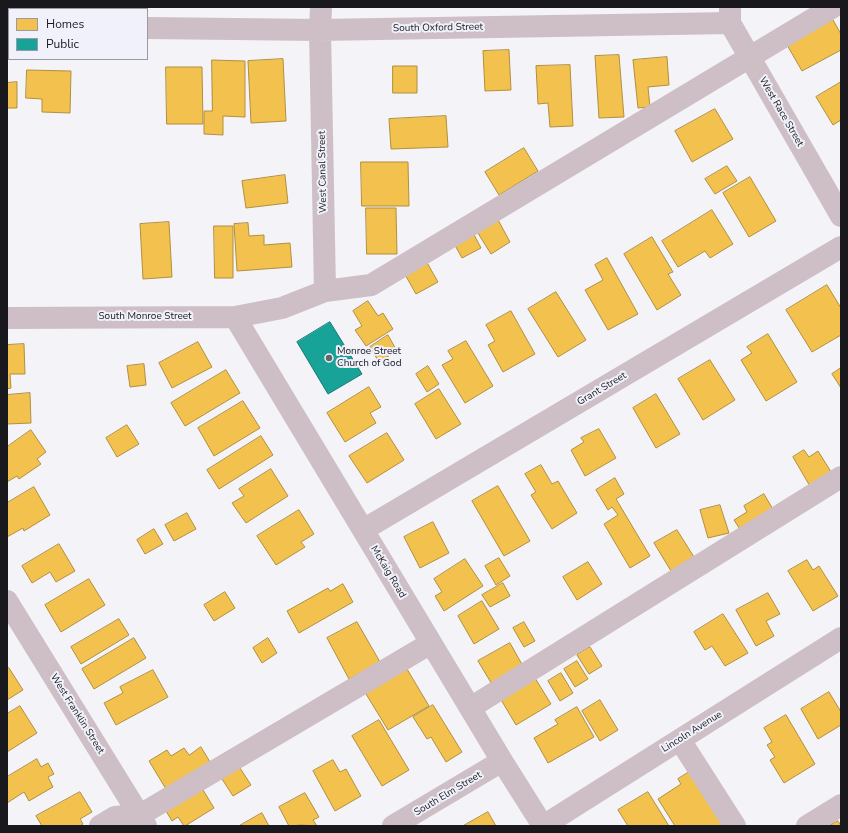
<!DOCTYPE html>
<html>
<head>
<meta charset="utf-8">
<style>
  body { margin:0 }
  #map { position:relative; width:848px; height:833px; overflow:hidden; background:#f3f3f8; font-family:"Nunito Sans",sans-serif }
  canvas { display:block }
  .frame { position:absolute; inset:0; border:8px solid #19191d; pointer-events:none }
  .legend { position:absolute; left:8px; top:8px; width:140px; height:52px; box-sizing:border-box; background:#f0f1fb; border:1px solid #9a9ba2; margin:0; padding:5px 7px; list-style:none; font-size:12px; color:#19191d }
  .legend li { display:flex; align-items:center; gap:8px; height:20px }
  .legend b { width:20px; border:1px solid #9a9ba2 }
</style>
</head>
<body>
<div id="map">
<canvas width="848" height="833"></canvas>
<div class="frame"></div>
<ul class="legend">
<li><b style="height:11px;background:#f2c14e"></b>Homes</li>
<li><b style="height:11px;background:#17a398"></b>Public</li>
</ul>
</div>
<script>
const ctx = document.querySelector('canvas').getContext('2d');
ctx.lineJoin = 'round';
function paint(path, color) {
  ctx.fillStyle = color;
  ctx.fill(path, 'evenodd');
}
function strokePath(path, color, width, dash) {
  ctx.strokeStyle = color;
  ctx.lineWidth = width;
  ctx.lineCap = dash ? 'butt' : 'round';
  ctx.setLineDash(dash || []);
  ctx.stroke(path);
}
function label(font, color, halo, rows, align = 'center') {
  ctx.font = font + ' "Nunito Sans",sans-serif';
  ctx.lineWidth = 4;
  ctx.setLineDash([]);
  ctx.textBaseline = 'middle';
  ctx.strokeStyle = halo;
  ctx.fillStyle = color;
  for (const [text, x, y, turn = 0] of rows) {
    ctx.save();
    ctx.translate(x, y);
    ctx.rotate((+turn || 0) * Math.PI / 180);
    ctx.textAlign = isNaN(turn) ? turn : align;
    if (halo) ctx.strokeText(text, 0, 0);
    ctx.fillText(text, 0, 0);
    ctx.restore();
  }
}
const homes = new Path2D(`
  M 833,20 L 841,34 L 841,50 L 802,71 L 787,45 Z
  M 509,50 L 511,90 L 485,91 L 483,51 Z
  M 619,55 L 624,117 L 599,118 L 595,56 Z
  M 667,57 L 669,85 L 648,87 L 650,107 L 638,108 L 633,60 Z
  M 283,59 L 286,121 L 251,123 L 248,61 Z
  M 212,60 L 245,61 L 245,117 L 223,116 L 223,135 L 204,134 L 204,111 L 212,111 Z
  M 570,65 L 573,126 L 550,127 L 548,103 L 538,104 L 536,66 Z
  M 393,66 L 417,66 L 417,93 L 393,93 Z
  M 166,67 L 202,67 L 203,124 L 167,124 Z
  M 27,70 L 71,71 L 70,113 L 42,112 L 42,99 L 26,98 Z
  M 17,82 L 17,108 L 7,108 L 7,83 Z
  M 841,82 L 841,120 L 833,125 L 816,97 Z
  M 715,109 L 733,139 L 692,162 L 675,131 Z
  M 446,116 L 448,147 L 391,149 L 389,119 Z
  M 524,148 L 538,171 L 499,195 L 485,172 Z
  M 361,162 L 408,162 L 409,206 L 362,206 Z
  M 727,166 L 737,181 L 715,194 L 705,179 Z
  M 285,175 L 288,203 L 246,208 L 242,181 Z
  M 750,177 L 776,221 L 749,237 L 723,193 Z
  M 366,208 L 396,208 L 397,254 L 367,254 Z
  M 712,210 L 733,244 L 710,258 L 705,251 L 678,267 L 662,241 Z
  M 497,218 L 510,242 L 491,254 L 476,230 Z
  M 169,222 L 172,277 L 143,279 L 140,224 Z
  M 248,223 L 249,236 L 264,235 L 264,245 L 290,243 L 292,267 L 237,271 L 234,224 Z
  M 214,226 L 233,226 L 233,278 L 215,278 Z
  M 471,229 L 481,248 L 462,258 L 452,240 Z
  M 652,237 L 673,272 L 668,274 L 681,295 L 657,310 L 624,254 Z
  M 607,258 L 638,314 L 608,330 L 585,290 L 603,280 L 595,265 Z
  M 425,259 L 438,282 L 416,294 L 403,271 Z
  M 827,285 L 841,308 L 841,335 L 812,352 L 786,310 Z
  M 556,292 L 586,340 L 558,357 L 528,309 Z
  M 368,301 L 378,316 L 383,313 L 393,329 L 366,346 L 355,330 L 362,326 L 353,311 Z
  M 511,311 L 535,354 L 503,372 L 488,345 L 495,341 L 486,325 Z
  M 768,334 L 797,382 L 766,401 L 741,360 L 752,353 L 747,347 Z
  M 388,335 L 397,351 L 379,362 L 370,347 Z
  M 466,341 L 493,386 L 465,403 L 442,365 L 453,359 L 448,351 Z
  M 198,342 L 212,367 L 172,388 L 159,363 Z
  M 24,344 L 25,374 L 10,374 L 11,388 L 7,389 L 7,345 Z
  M 710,360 L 735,400 L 703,420 L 678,379 Z
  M 144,364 L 146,385 L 130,387 L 127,366 Z
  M 428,366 L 439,384 L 427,392 L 416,374 Z
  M 841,368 L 841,388 L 832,374 Z
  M 226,370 L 240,393 L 185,426 L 171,403 Z
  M 369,387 L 381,407 L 370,413 L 376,423 L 345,442 L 327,413 Z
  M 439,389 L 461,424 L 436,439 L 415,404 Z
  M 30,393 L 31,423 L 7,424 L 7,395 Z
  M 656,394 L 680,434 L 656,448 L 633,408 Z
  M 243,401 L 260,428 L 214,456 L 198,428 Z
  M 127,425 L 139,444 L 117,457 L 106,438 Z
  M 599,429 L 616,458 L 585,476 L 571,450 L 584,442 L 581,438 Z
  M 31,430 L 46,452 L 37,459 L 41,464 L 19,479 L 17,476 L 7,482 L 7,447 Z
  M 387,433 L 404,460 L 367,483 L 349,456 Z
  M 261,436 L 273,455 L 219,489 L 207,470 Z
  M 804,450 L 809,457 L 818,451 L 833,475 L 811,488 L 793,457 Z
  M 541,465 L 552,484 L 558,481 L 577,513 L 552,529 L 531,495 L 536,492 L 525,474 Z
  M 271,469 L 288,496 L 246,523 L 232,503 L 244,496 L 239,489 Z
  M 615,478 L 624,494 L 616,499 L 650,556 L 630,568 L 604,524 L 618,515 L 612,507 L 608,510 L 596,490 Z
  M 498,486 L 530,541 L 504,556 L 472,501 Z
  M 34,487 L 50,515 L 24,531 L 23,528 L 7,537 L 7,503 Z
  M 764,494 L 774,511 L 741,531 L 734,520 L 747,512 L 744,506 Z
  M 720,505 L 729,533 L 708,538 L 700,510 Z
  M 299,510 L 314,534 L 301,542 L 305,547 L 276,565 L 257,536 Z
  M 187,513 L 196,529 L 174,541 L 165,525 Z
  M 433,522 L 449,553 L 420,568 L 404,537 Z
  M 154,529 L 163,544 L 145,554 L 137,540 Z
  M 677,530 L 694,557 L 671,571 L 654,543 Z
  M 59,544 L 75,571 L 56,582 L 50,572 L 32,583 L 22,566 Z
  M 499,558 L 510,576 L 496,585 L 485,566 Z
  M 465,559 L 483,586 L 444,611 L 435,596 L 442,592 L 434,579 Z
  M 807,560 L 813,570 L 819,566 L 838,596 L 813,611 L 788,571 Z
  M 588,562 L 602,584 L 577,600 L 563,577 Z
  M 89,579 L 105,605 L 61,632 L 45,605 Z
  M 503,583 L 510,596 L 490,607 L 482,595 Z
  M 343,584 L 353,602 L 299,633 L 287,611 L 328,588 L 330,591 Z
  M 225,592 L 235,608 L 214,621 L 204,605 Z
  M 768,593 L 780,614 L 766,621 L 774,636 L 756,646 L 736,610 Z
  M 482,601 L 499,629 L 474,644 L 458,616 Z
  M 723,614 L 748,653 L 725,666 L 712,646 L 705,650 L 694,632 Z
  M 119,619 L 129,635 L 81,664 L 71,647 Z
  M 357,622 L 380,662 L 349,679 L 327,638 Z
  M 524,622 L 535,641 L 524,647 L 513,628 Z
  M 134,638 L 146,658 L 94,689 L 82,669 Z
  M 268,638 L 277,653 L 262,663 L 253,648 Z
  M 510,643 L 524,668 L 493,686 L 478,661 Z
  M 590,647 L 602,666 L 589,674 L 577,655 Z
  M 577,661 L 588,679 L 575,687 L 564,669 Z
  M 404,664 L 429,706 L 388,730 L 363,689 Z
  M 9,668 L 23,690 L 7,700 L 7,669 Z
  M 153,670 L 168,697 L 116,725 L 104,703 L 123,693 L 120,687 Z
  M 561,673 L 573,693 L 560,701 L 548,681 Z
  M 535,678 L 551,704 L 516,725 L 500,698 Z
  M 829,692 L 841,712 L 841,725 L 818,739 L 801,709 Z
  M 600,700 L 618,730 L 600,741 L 582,711 Z
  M 433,705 L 462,752 L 446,762 L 431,737 L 427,739 L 413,717 Z
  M 20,706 L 37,733 L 7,752 L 7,714 Z
  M 577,707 L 594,737 L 548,763 L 534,738 L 558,724 L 555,720 Z
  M 786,715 L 815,764 L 784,783 L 770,760 L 775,757 L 767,745 L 772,742 L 764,728 Z
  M 379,720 L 409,770 L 382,786 L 352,736 Z
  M 201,747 L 210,762 L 166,789 L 149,761 L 167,750 L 171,756 L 184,748 L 189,755 Z
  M 37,759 L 41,767 L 48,763 L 54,774 L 48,777 L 53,787 L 29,801 L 24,792 L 7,803 L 7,777 Z
  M 333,760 L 340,772 L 346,769 L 361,796 L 335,811 L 313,771 Z
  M 240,768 L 251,785 L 233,796 L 222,779 Z
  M 691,771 L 725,826 L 675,826 L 658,799 L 681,784 L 678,779 Z
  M 200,785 L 214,808 L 185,826 L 184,826 L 178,817 L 172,821 L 163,806 Z
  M 80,792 L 92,812 L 80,819 L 83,824 L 80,826 L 42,826 L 36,816 Z
  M 648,792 L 669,826 L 628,826 L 618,810 Z
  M 305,793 L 319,817 L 313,820 L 317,826 L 301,825 L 289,826 L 279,807 Z
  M 488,812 L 496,826 L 463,826 Z
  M 262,813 L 269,826 L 239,826 Z
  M 838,821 L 841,826 L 829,826 Z`);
paint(homes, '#f2c14e');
strokePath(homes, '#b18f3f', 1);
const public = new Path2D(`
  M 330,322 L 362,374 L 328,394 L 297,342 Z`);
paint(public, '#17a398');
strokePath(public, '#187a73', 1);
strokePath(new Path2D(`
  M 730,7 L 730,23 L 841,216
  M 7,27 L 9,27
  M 147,28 L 320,30 L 730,23
  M 325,291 L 371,285 L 833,7
  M 235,317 L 502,761 L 543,826
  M 7,318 L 235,317 L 282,308 L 325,291 L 320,30 L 321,7
  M 363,530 L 841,247
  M 7,601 L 146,826
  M 470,708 L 841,477
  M 680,740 L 735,826
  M 100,826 L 115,817 L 140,815 L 431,643
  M 393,826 L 502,761
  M 543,826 L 841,638
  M 807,826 L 841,805`), '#cebec5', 22);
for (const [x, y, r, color] of [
  [329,358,4,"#65656a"]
]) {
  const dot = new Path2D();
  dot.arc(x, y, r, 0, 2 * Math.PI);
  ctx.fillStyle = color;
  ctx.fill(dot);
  strokePath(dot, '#f0f1fb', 1.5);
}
label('10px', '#19191d', '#f0f1fb', [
  ["South Oxford Street",438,28,-1],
  ["West Race Street",781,112,60],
  ["West Canal Street",323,172,-91],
  ["South Monroe Street",145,317],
  ["Grant Street",602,389,-31],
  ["McKaig Road",388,572,59],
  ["West Franklin Street",77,714,58],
  ["Lincoln Avenue",692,732,-32],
  ["South Elm Street",448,794,-31]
]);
label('10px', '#19191d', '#f0f1fb', [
  ["Monroe Street",337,352],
  ["Church of God",337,364]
], 'left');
</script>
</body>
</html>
